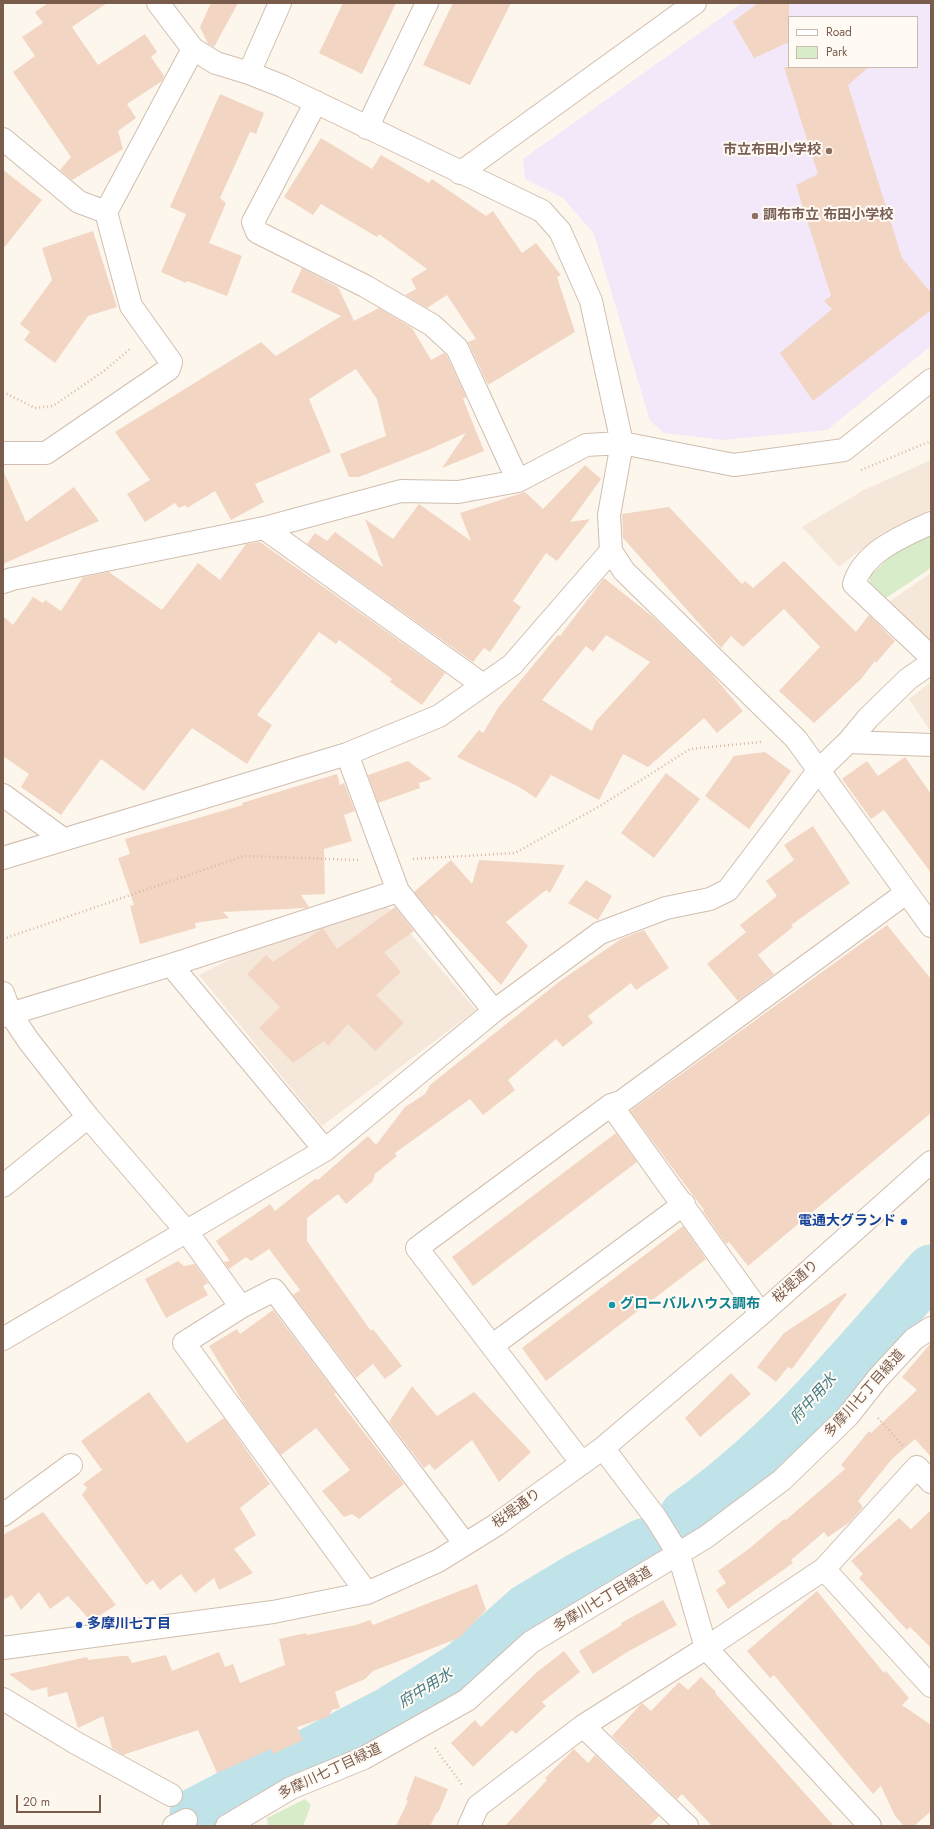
<!DOCTYPE html>
<html>
<head>
<meta charset="utf-8">
<style>
  body { margin:0 }
  #map { position:relative; width:934px; height:1829px; overflow:hidden; background:#fdf6ec; font-family:Jost,sans-serif }
  canvas { display:block }
  .frame { position:absolute; inset:0; border:4px solid #7a5c4d; pointer-events:none }
  .legend { position:absolute; left:788px; top:16px; width:130px; height:52px; box-sizing:border-box; background:#fffaf3; border:1px solid #cabbb1; margin:0; padding:5px 7px; list-style:none; font-size:12px; color:#7a5c4d }
  .legend li { display:flex; align-items:center; gap:8px; height:20px }
  .legend b { width:20px; border:1px solid #cabbb1 }
  .scale { position:absolute; left:16px; top:1795px; width:85px; height:18px; box-sizing:border-box; border:2px solid #7a5c4d; border-top:0; padding-left:5px; font-size:12px; line-height:14px; white-space:nowrap; color:#7a5c4d; -webkit-text-stroke:3px #fffaf3; paint-order:stroke }
</style>
</head>
<body>
<div id="map">
<canvas width="934" height="1829"></canvas>
<div class="frame"></div>
<ul class="legend">
<li><b style="height:5px;background:#fff"></b>Road</li>
<li><b style="height:11px;background:#d8ecc9"></b>Park</li>
</ul>
<div class="scale">20 m</div>
</div>
<script>
const ctx = document.querySelector('canvas').getContext('2d');
ctx.lineJoin = 'round';
function paint(path, color) {
  ctx.fillStyle = color;
  ctx.fill(path, 'evenodd');
}
function strokePath(path, color, width, dash) {
  ctx.strokeStyle = color;
  ctx.lineWidth = width;
  ctx.lineCap = dash ? 'butt' : 'round';
  ctx.setLineDash(dash || []);
  ctx.stroke(path);
}
function label(font, color, halo, rows, align = 'center') {
  ctx.font = font + ' Jost,"Noto Sans JP",sans-serif';
  ctx.lineWidth = 4;
  ctx.setLineDash([]);
  ctx.textBaseline = 'middle';
  ctx.strokeStyle = halo;
  ctx.fillStyle = color;
  for (const [text, x, y, turn = 0] of rows) {
    ctx.save();
    ctx.translate(x, y);
    ctx.rotate((+turn || 0) * Math.PI / 180);
    ctx.textAlign = isNaN(turn) ? turn : align;
    if (halo) ctx.strokeText(text, 0, 0);
    ctx.fillText(text, 0, 0);
    ctx.restore();
  }
}
paint(new Path2D(`
  M 931,460 L 931,509 L 882,533 L 839,567 L 802,527 L 864,490 Z
  M 931,573 L 931,645 L 887,603 Z
  M 931,682 L 931,729 L 929,729 L 909,699 Z
  M 385,904 L 476,1010 L 322,1126 L 199,975 L 286,931 Z`), '#f5e8da');
paint(new Path2D(`
  M 742,3 L 931,3 L 931,346 L 827,430 L 723,440 L 664,433 L 650,421 L 594,234 L 563,198 L 525,179 L 523,159 ZM 789,17 L 917,17 L 917,67 L 789,67 Z`), '#f3e8fa');
paint(new Path2D(`
  M 931,535 L 931,568 L 883,600 L 870,587 L 870,576 L 896,551 Z
  M 305,1799 L 311,1805 L 303,1826 L 268,1826 L 267,1818 Z`), '#d8ecc9');
strokePath(new Path2D(`
  M 685,1515 C 780,1449 855,1357 931,1270
  M 195,1813 L 391,1711 L 462,1667 L 527,1609 L 577,1579 L 643,1544`), '#bfe3e8', 51);
paint(new Path2D(`
  M 48,3 L 107,3 L 72,27 L 98,65 L 145,34 L 157,52 L 151,57 L 164,76 L 162,81 L 127,104 L 136,118 L 118,131 L 123,149 L 72,180 L 60,170 L 71,157 L 13,72 L 35,56 L 22,37 L 43,23 L 35,12 Z
  M 211,3 L 238,3 L 214,47 L 208,44 L 200,27 Z
  M 343,3 L 396,3 L 362,74 L 319,53 Z
  M 453,3 L 511,3 L 470,85 L 423,65 Z
  M 758,3 L 789,3 L 789,42 L 754,58 L 733,22 Z
  M 784,67 L 869,67 L 848,85 L 902,258 L 931,293 L 931,310 L 813,401 L 780,353 L 832,309 L 824,301 L 831,296 L 796,185 L 818,174 Z
  M 220,94 L 264,113 L 256,134 L 250,132 L 220,198 L 226,203 L 209,243 L 242,256 L 227,296 L 187,281 L 186,283 L 161,272 L 186,214 L 170,207 Z
  M 321,138 L 372,169 L 381,155 L 429,183 L 432,179 L 486,216 L 493,211 L 522,253 L 536,243 L 561,275 L 557,277 L 575,332 L 488,385 L 468,342 L 476,339 L 447,295 L 427,308 L 405,295 L 416,289 L 411,279 L 427,269 L 379,234 L 377,237 L 321,204 L 313,215 L 284,197 Z
  M 3,170 L 42,200 L 3,249 Z
  M 93,231 L 117,307 L 88,316 L 55,363 L 24,340 L 30,332 L 20,324 L 52,280 L 42,248 Z
  M 302,268 L 338,287 L 354,321 L 379,308 L 412,328 L 431,360 L 444,353 L 447,356 L 466,397 L 463,399 L 484,451 L 442,468 L 466,433 L 428,450 L 359,477 L 349,477 L 340,454 L 386,436 L 377,399 L 356,369 L 309,399 L 331,452 L 255,484 L 264,502 L 231,520 L 215,491 L 187,508 L 185,505 L 179,508 L 175,503 L 145,522 L 127,494 L 150,480 L 115,432 L 261,342 L 276,356 L 341,316 L 291,292 Z
  M 585,465 L 601,479 L 570,522 L 590,519 L 557,561 L 546,553 L 513,601 L 521,607 L 490,652 L 484,648 L 473,662 L 307,544 L 315,533 L 327,541 L 335,532 L 383,567 L 365,519 L 393,539 L 419,504 L 471,541 L 460,513 L 525,492 L 543,509 Z
  M 3,470 L 26,522 L 74,487 L 99,521 L 3,564 Z
  M 669,507 L 742,584 L 745,581 L 753,588 L 784,561 L 856,632 L 869,615 L 895,641 L 876,663 L 875,661 L 861,679 L 814,723 L 779,691 L 820,647 L 784,609 L 743,647 L 731,636 L 721,648 L 623,538 L 622,514 Z
  M 260,542 L 445,673 L 422,705 L 390,682 L 392,679 L 339,640 L 336,644 L 319,632 L 257,715 L 272,725 L 247,764 L 192,728 L 144,791 L 101,759 L 61,815 L 21,787 L 29,774 L 3,756 L 3,616 L 13,625 L 33,597 L 43,603 L 45,600 L 61,611 L 83,577 L 109,572 L 162,610 L 198,563 L 220,580 L 246,544 Z
  M 604,578 L 653,617 L 711,673 L 743,711 L 717,733 L 704,718 L 648,767 L 623,754 L 599,800 L 551,775 L 536,798 L 519,787 L 457,757 L 479,730 L 483,733 L 498,708 L 558,635 L 560,636 ZM 606,635 L 650,662 L 596,721 L 592,731 L 542,700 L 586,646 L 593,652 Z
  M 765,752 L 791,771 L 749,829 L 705,796 L 734,756 Z
  M 905,757 L 931,794 L 931,873 L 884,810 L 871,819 L 842,779 L 867,761 L 878,776 Z
  M 408,761 L 432,779 L 419,783 L 420,788 L 378,803 L 368,775 Z
  M 666,773 L 700,799 L 654,858 L 621,833 Z
  M 337,774 L 340,785 L 344,783 L 355,811 L 344,815 L 352,841 L 324,849 L 325,894 L 301,895 L 309,907 L 306,908 L 223,912 L 229,918 L 195,923 L 196,928 L 140,944 L 130,906 L 134,905 L 118,858 L 130,854 L 125,839 L 243,805 L 242,803 Z
  M 813,826 L 850,883 L 791,925 L 793,927 L 758,955 L 774,974 L 738,1001 L 707,964 L 746,932 L 740,925 L 777,896 L 766,881 L 794,860 L 784,845 Z
  M 451,860 L 472,884 L 479,860 L 565,865 L 550,893 L 546,890 L 506,922 L 528,946 L 501,985 L 436,915 L 434,916 L 414,892 Z
  M 586,880 L 612,896 L 598,920 L 568,903 Z
  M 395,907 L 414,931 L 384,952 L 401,972 L 376,995 L 404,1023 L 375,1051 L 348,1024 L 328,1046 L 324,1041 L 293,1063 L 259,1028 L 280,1007 L 247,974 L 266,955 L 273,962 L 323,928 L 337,949 Z
  M 887,925 L 931,979 L 931,1113 L 748,1266 L 729,1242 L 726,1244 L 703,1211 L 704,1210 L 630,1111 Z
  M 644,930 L 669,968 L 636,990 L 631,983 L 588,1016 L 593,1023 L 563,1047 L 556,1039 L 508,1080 L 515,1090 L 483,1115 L 470,1099 L 395,1153 L 397,1156 L 375,1174 L 373,1181 L 346,1204 L 338,1194 L 307,1218 L 307,1241 L 371,1331 L 373,1329 L 402,1366 L 385,1379 L 373,1364 L 356,1378 L 293,1295 L 300,1290 L 269,1249 L 251,1261 L 246,1257 L 229,1269 L 224,1262 L 230,1261 L 216,1241 L 270,1204 L 275,1211 L 315,1179 L 318,1180 L 368,1136 L 376,1145 L 405,1107 L 425,1094 L 430,1085 L 560,981 L 621,939 Z
  M 616,1133 L 637,1162 L 473,1286 L 452,1257 Z
  M 683,1226 L 706,1259 L 546,1381 L 522,1348 Z
  M 178,1261 L 184,1266 L 195,1264 L 208,1283 L 203,1286 L 208,1295 L 166,1318 L 145,1279 Z
  M 845,1293 L 847,1294 L 792,1369 L 788,1367 L 776,1382 L 757,1367 L 784,1333 Z
  M 273,1310 L 336,1393 L 334,1394 L 404,1484 L 359,1519 L 352,1514 L 344,1517 L 322,1491 L 350,1470 L 316,1428 L 281,1455 L 244,1404 L 209,1346 L 237,1329 L 240,1334 Z
  M 931,1343 L 931,1457 L 915,1439 L 892,1459 L 858,1501 L 863,1507 L 850,1522 L 828,1537 L 824,1532 L 791,1560 L 793,1563 L 728,1609 L 716,1590 L 726,1583 L 718,1571 L 750,1548 L 784,1519 L 786,1520 L 845,1469 L 841,1465 L 869,1431 L 871,1433 L 917,1390 L 902,1377 Z
  M 731,1373 L 751,1394 L 700,1437 L 685,1418 Z
  M 412,1386 L 437,1416 L 474,1392 L 531,1452 L 499,1482 L 472,1440 L 435,1470 L 429,1464 L 424,1468 L 389,1422 Z
  M 149,1392 L 187,1443 L 224,1418 L 270,1484 L 240,1508 L 256,1535 L 234,1549 L 253,1573 L 219,1590 L 214,1578 L 195,1593 L 181,1574 L 160,1590 L 153,1580 L 146,1585 L 82,1495 L 87,1488 L 83,1484 L 102,1470 L 81,1441 Z
  M 931,1510 L 931,1648 L 910,1627 L 907,1630 L 859,1578 L 863,1574 L 851,1561 L 899,1518 L 911,1529 Z
  M 43,1512 L 116,1605 L 91,1621 L 68,1596 L 50,1609 L 39,1592 L 21,1610 L 12,1595 L 3,1600 L 3,1535 Z
  M 477,1584 L 486,1610 L 459,1638 L 373,1671 L 365,1679 L 335,1692 L 340,1708 L 332,1710 L 328,1717 L 297,1727 L 303,1740 L 273,1754 L 271,1749 L 217,1773 L 198,1730 L 123,1755 L 112,1748 L 103,1716 L 78,1728 L 67,1692 L 48,1697 L 47,1687 L 32,1691 L 9,1674 L 87,1657 L 88,1660 L 121,1656 L 128,1656 L 132,1663 L 166,1655 L 172,1671 L 219,1652 L 225,1667 L 233,1664 L 240,1683 L 285,1665 L 279,1639 L 306,1633 L 307,1635 L 356,1625 L 370,1620 L 373,1625 Z
  M 817,1591 L 884,1673 L 886,1671 L 909,1698 L 902,1705 L 931,1725 L 931,1811 L 914,1826 L 904,1826 L 895,1816 L 881,1786 L 873,1794 L 774,1675 L 770,1678 L 747,1651 Z
  M 663,1600 L 677,1625 L 629,1651 L 593,1674 L 579,1651 L 622,1625 L 621,1623 Z
  M 564,1651 L 580,1672 L 542,1702 L 546,1706 L 516,1734 L 512,1730 L 473,1767 L 451,1743 L 475,1720 L 481,1727 L 537,1672 Z
  M 701,1677 L 716,1692 L 715,1693 L 834,1826 L 712,1826 L 682,1794 L 677,1799 L 612,1736 L 642,1703 L 651,1711 L 679,1682 L 688,1690 Z
  M 574,1749 L 588,1763 L 595,1755 L 659,1816 L 649,1826 L 505,1826 L 547,1780 L 545,1778 Z
  M 415,1776 L 448,1789 L 438,1813 L 437,1812 L 430,1826 L 396,1826 L 408,1801 L 406,1800 Z`), '#f3d5c3');
const minor = new Path2D(`
  M 158,3 L 193,49 L 216,63 L 249,73 L 282,86 L 542,211 L 560,231 L 591,301 L 622,443 L 609,515 L 611,551 L 624,571 L 796,739 L 931,926
  M 249,73 L 280,3
  M 316,102 L 253,222 L 257,232 L 365,286 L 432,325 L 457,348 L 518,481
  M 367,128 L 427,3
  M 3,139 L 79,202 L 106,212
  M 460,173 L 695,3
  M 3,453 L 46,453 L 169,369 L 171,362 L 131,306 L 106,212 L 193,49
  M 931,523 C 903,536 864,551 854,584 L 931,657
  M 264,528 L 483,685
  M 3,582 L 12,579 L 264,528 L 401,491 L 458,492 L 518,481 L 586,445 L 622,443 L 734,465 L 844,450 L 931,380
  M 848,742 L 931,745
  M 347,754 L 398,891 L 494,1011
  M 3,795 L 63,839
  M 3,858 L 347,754 L 439,716 L 512,665 L 611,551
  M 171,965 L 325,1150
  M 3,993 L 10,1013 L 28,1040 L 88,1117 L 187,1232 L 241,1307
  M 3,1016 L 171,965 L 398,891
  M 611,1105 L 761,1314
  M 3,1186 L 88,1117
  M 3,1339 L 325,1150 L 494,1011 L 600,933 L 666,908 L 710,899 L 728,890 L 818,771 L 848,742 L 868,718 L 908,679 L 931,663
  M 493,1345 L 684,1204
  M 603,1448 L 656,1518 L 679,1555 L 706,1648 L 870,1826
  M 581,1462 L 417,1248 L 611,1105 L 621,1102 L 906,893
  M 3,1515 L 71,1465
  M 824,1569 L 931,1686
  M 367,1593 L 184,1343 L 241,1307 L 274,1290 L 465,1544
  M 3,1648 L 273,1612 L 367,1593 L 438,1561 L 496,1525 L 603,1448 L 761,1314 L 931,1162
  M 3,1699 L 76,1743 L 171,1795
  M 583,1726 L 687,1826
  M 174,1826 L 186,1820
  M 227,1826 L 291,1788 L 364,1758 L 467,1700 L 531,1642 L 706,1537 L 782,1480 L 848,1416 L 878,1378 L 914,1339 L 931,1328
  M 469,1826 L 478,1806 L 583,1726 L 706,1648 L 824,1569 L 917,1467 L 931,1482`);
strokePath(minor, '#d1beb0', 24);
strokePath(new Path2D(`
  M 3,392 L 35,408 L 53,406 L 104,371 L 130,349
  M 861,470 L 931,441
  M 413,859 L 515,853 L 600,806 L 690,749 L 761,742
  M 3,939 L 244,856 L 359,860
  M 878,1418 L 903,1446
  M 435,1748 L 463,1786`), '#d9b8a5', 2.5, [1, 3]);
strokePath(minor, '#fff', 22);
for (const [x, y, r, color] of [
  [829,151,4,"#8d6e63"],
  [755,216,4,"#8d6e63"],
  [904,1222,4,"#1a4fb4"],
  [612,1305,4,"#0f9aa8"],
  [79,1625,4,"#1a4fb4"]
]) {
  const dot = new Path2D();
  dot.arc(x, y, r, 0, 2 * Math.PI);
  ctx.fillStyle = color;
  ctx.fill(dot);
  strokePath(dot, '#fffaf3', 1.5);
}
label('bold 14px', '#785e54', '#fffaf3', [
  ["市立布田小学校",821,151],
  ["調布市立 布田小学校",763,216,"left"]
], 'right');
label('bold 14px', '#164399', '#fffaf3', [
  ["電通大グランド",896,1222],
  ["多摩川七丁目",87,1625,"left"]
], 'right');
label('14px', '#7a5c4d', '#fffaf3', [
  ["桜堤通り",796,1282,-42],
  ["多摩川七丁目緑道",865,1394,-48],
  ["桜堤通り",517,1509,-36],
  ["多摩川七丁目緑道",603,1600,-31],
  ["多摩川七丁目緑道",330,1772,-25]
]);
label('bold 14px', '#0d838f', '#fffaf3', [
  ["グローバルハウス調布",620,1305]
], 'left');
label('italic 15px', '#437c86', '#fffaf3', [
  ["府中用水",814,1399,-48],
  ["府中用水",426,1689,-32]
]);
</script>
</body>
</html>
